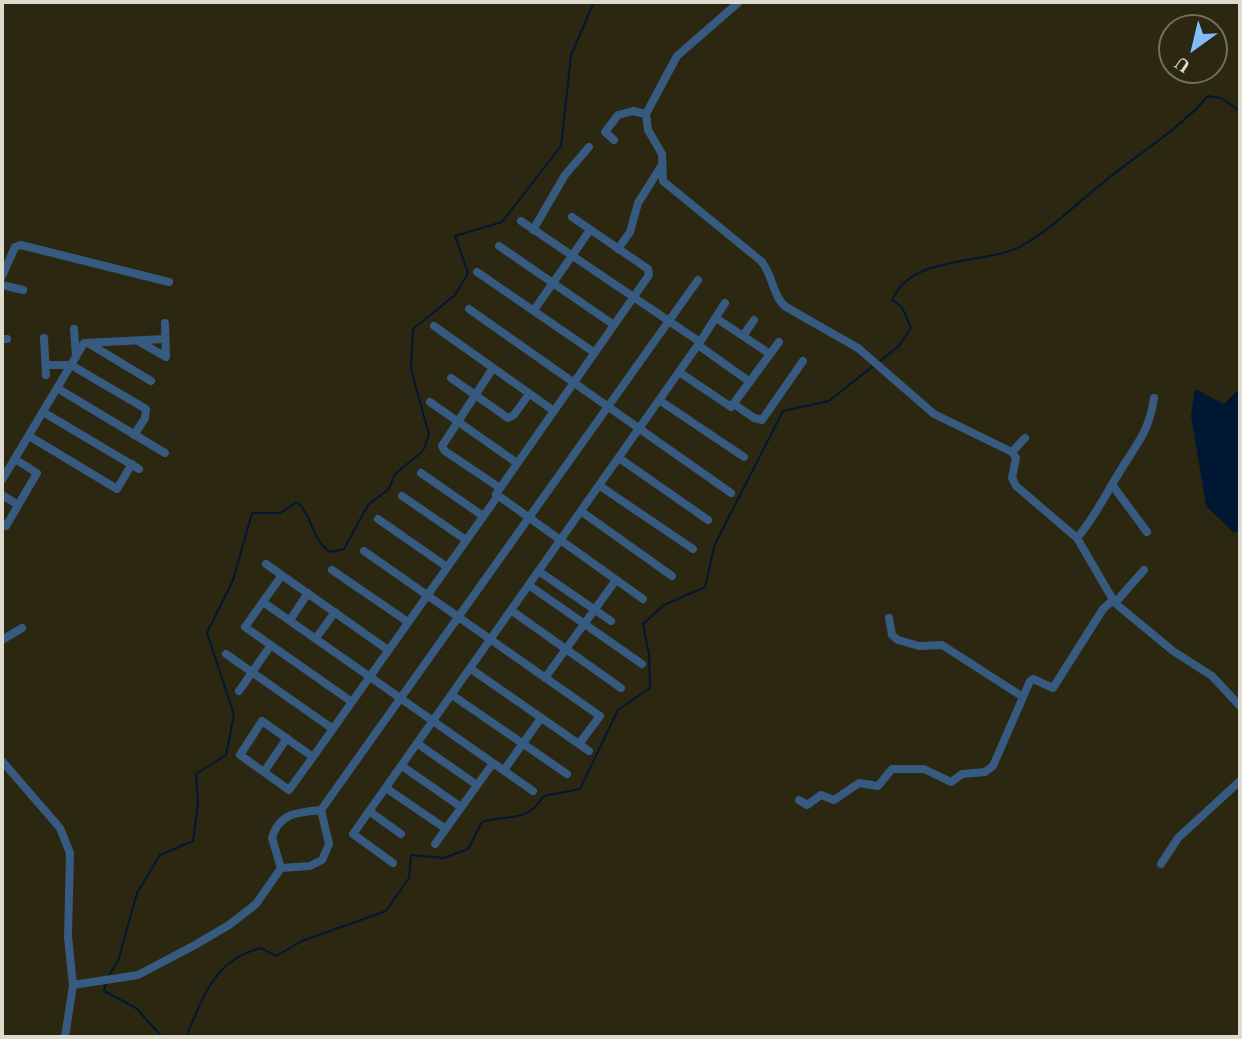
<!DOCTYPE html>
<html>
<head>
<meta charset="utf-8">
<style>
  body { margin:0 }
  #map { position:relative; width:1242px; height:1039px; overflow:hidden; background:#2b2710; font-family:Georgia,serif }
  canvas { display:block }
  .frame { position:absolute; inset:0; border:4px solid #dddbcd; pointer-events:none }
  .north { position:absolute; left:1158px; top:14px; width:70px; height:70px; box-sizing:border-box; background:#2b2710; border:2px solid #726f5c; border-radius:50%; rotate:214deg; font-size:19px; font-weight:700; line-height:28px; text-align:center; color:#dddbcd }
  .north::after { content:''; display:block; margin:auto; width:24px; height:32px; background:#82bcfa; clip-path:polygon(50% 0,100% 100%,50% 72%,0 100%) }
</style>
</head>
<body>
<div id="map">
<canvas width="1242" height="1039"></canvas>
<div class="frame"></div>
<div class="north">U</div>
</div>
<script>
const ctx = document.querySelector('canvas').getContext('2d');
ctx.lineJoin = 'round';
function paint(path, color) {
  ctx.fillStyle = color;
  ctx.fill(path, 'evenodd');
}
function strokePath(path, color, width, dash) {
  ctx.strokeStyle = color;
  ctx.lineWidth = width;
  ctx.lineCap = dash ? 'butt' : 'round';
  ctx.setLineDash(dash || []);
  ctx.stroke(path);
}
paint(new Path2D(`
  M 1240,388 L 1240,530 L 1234,533 L 1206,506 L 1191,416 L 1195,389 L 1224,404 Z`), '#001833');
strokePath(new Path2D(`
  M 880,361 L 899,346 L 911,328 L 902,307 L 892,300 C 913,252 986,267 1025,244 C 1053,228 1079,201 1105,181 C 1138,154 1181,128 1208,96 L 1221,98 L 1240,111
  M 109,975 L 118,961 L 137,893 L 160,855 L 193,841 L 198,803 L 196,774 L 226,755 L 234,715 L 207,633 L 233,580 L 252,513 L 280,513 L 297,502 C 313,516 312,541 330,552 L 344,549 L 368,505 L 389,489 L 395,474 L 423,451 L 429,435 L 411,369 L 413,329 L 455,295 L 468,273 L 455,236 L 502,222 L 561,146 L 571,55 L 594,2
  M 106,984 L 104,991 L 136,1008 L 162,1037
  M 186,1037 C 203,997 215,959 261,948 L 276,956 L 302,941 L 386,911 L 409,878 L 411,855 L 444,858 L 468,849 L 482,822 C 511,813 524,825 544,796 L 580,789 L 618,710 L 650,688 L 649,654 L 643,624 L 664,605 L 705,587 L 715,544 L 783,411 L 829,401 L 873,366`), '#001833', 2);
strokePath(new Path2D(`
  M 739,2 L 677,56 L 646,114 L 648,130 L 662,154 L 663,181 L 761,261 C 773,274 772,296 786,307 L 858,348 L 934,414 L 1012,452 L 1016,458 L 1012,478 L 1016,486 L 1077,538 L 1115,603 L 1173,651 L 1212,676 L 1240,706
  M 614,140 L 605,132 L 618,115 L 633,111 L 646,114
  M 572,217 L 648,269 L 649,275 L 496,494 L 643,599
  M 533,230 L 565,175 L 589,147
  M 499,246 L 614,325
  M 618,249 L 630,232 L 638,203 L 662,165
  M 477,272 L 595,353
  M 2,276 L 15,247 L 21,245 L 169,282
  M 2,285 L 23,290
  M 469,309 L 731,493
  M 534,310 L 590,230
  M 716,318 L 770,354
  M 434,326 L 554,411
  M 74,329 L 76,357
  M 743,336 L 754,320
  M 44,338 L 46,375
  M 2,339 L 7,339
  M 138,341 L 166,357 L 165,323
  M 700,342 L 725,303
  M 88,343 L 151,381
  M 698,345 L 750,382
  M 46,365 L 71,365 L 146,409 L 145,418 L 134,435
  M 493,368 L 442,446 L 445,451 L 500,488
  M 679,372 L 731,407 L 779,342
  M 451,378 L 508,418 L 514,415 L 529,394
  M 57,388 L 165,453
  M 659,400 L 744,457
  M 430,402 L 517,463
  M 734,404 L 754,418 L 762,420 L 803,361
  M 43,412 L 139,469
  M 29,436 L 117,489 L 132,464
  M 1012,452 L 1025,438
  M 619,458 L 708,520
  M 421,473 L 483,516
  M 2,480 L 84,343 L 165,339
  M 600,486 L 693,549
  M 1113,486 L 1147,532
  M 2,495 L 18,505
  M 402,496 L 466,540
  M 582,512 L 672,576
  M 378,519 L 447,567
  M 6,526 L 37,473 L 15,459
  M 1077,538 C 1095,517 1105,495 1119,473 C 1136,444 1149,433 1154,398
  M 364,551 L 600,716 L 579,744
  M 266,564 L 388,650
  M 332,570 L 408,622
  M 540,572 L 611,621
  M 282,575 L 245,627 L 352,702
  M 530,586 L 642,664
  M 263,602 L 533,791
  M 1115,603 L 1144,570
  M 512,611 L 621,688
  M 889,618 L 892,635 L 898,640 L 919,646 L 942,645 L 1023,697
  M 290,620 L 308,593
  M 316,638 L 335,612
  M 2,640 L 22,628
  M 226,654 L 333,729
  M 471,669 L 589,751
  M 545,678 L 616,580
  M 239,691 L 271,645
  M 452,695 L 567,774
  M 418,744 L 477,785
  M 313,757 L 262,721 L 240,755 L 289,790 L 313,757 L 497,497
  M 2,761 L 60,828 L 70,853 L 68,937 L 73,985 L 65,1037
  M 402,766 L 461,807
  M 504,770 L 541,718
  M 264,772 L 287,738
  M 386,788 L 446,829
  M 799,800 L 807,805 L 821,795 L 834,800 L 859,783 L 878,786 L 892,769 L 924,769 L 951,782 L 962,774 L 985,772 L 993,766 L 1030,681 L 1033,679 L 1053,688 L 1103,609 L 1113,600
  M 369,811 L 401,834
  M 435,844 L 493,763
  M 393,863 L 353,834 L 700,342 L 521,221
  M 1161,864 L 1178,838 L 1240,781
  M 281,868 L 272,838 C 279,813 298,812 321,810
  M 73,985 L 138,975 L 195,945 L 229,925 L 256,904 L 281,868 L 310,866 L 322,860 L 329,844 L 321,810 L 698,280`), '#375b80', 8);
</script>
</body>
</html>
